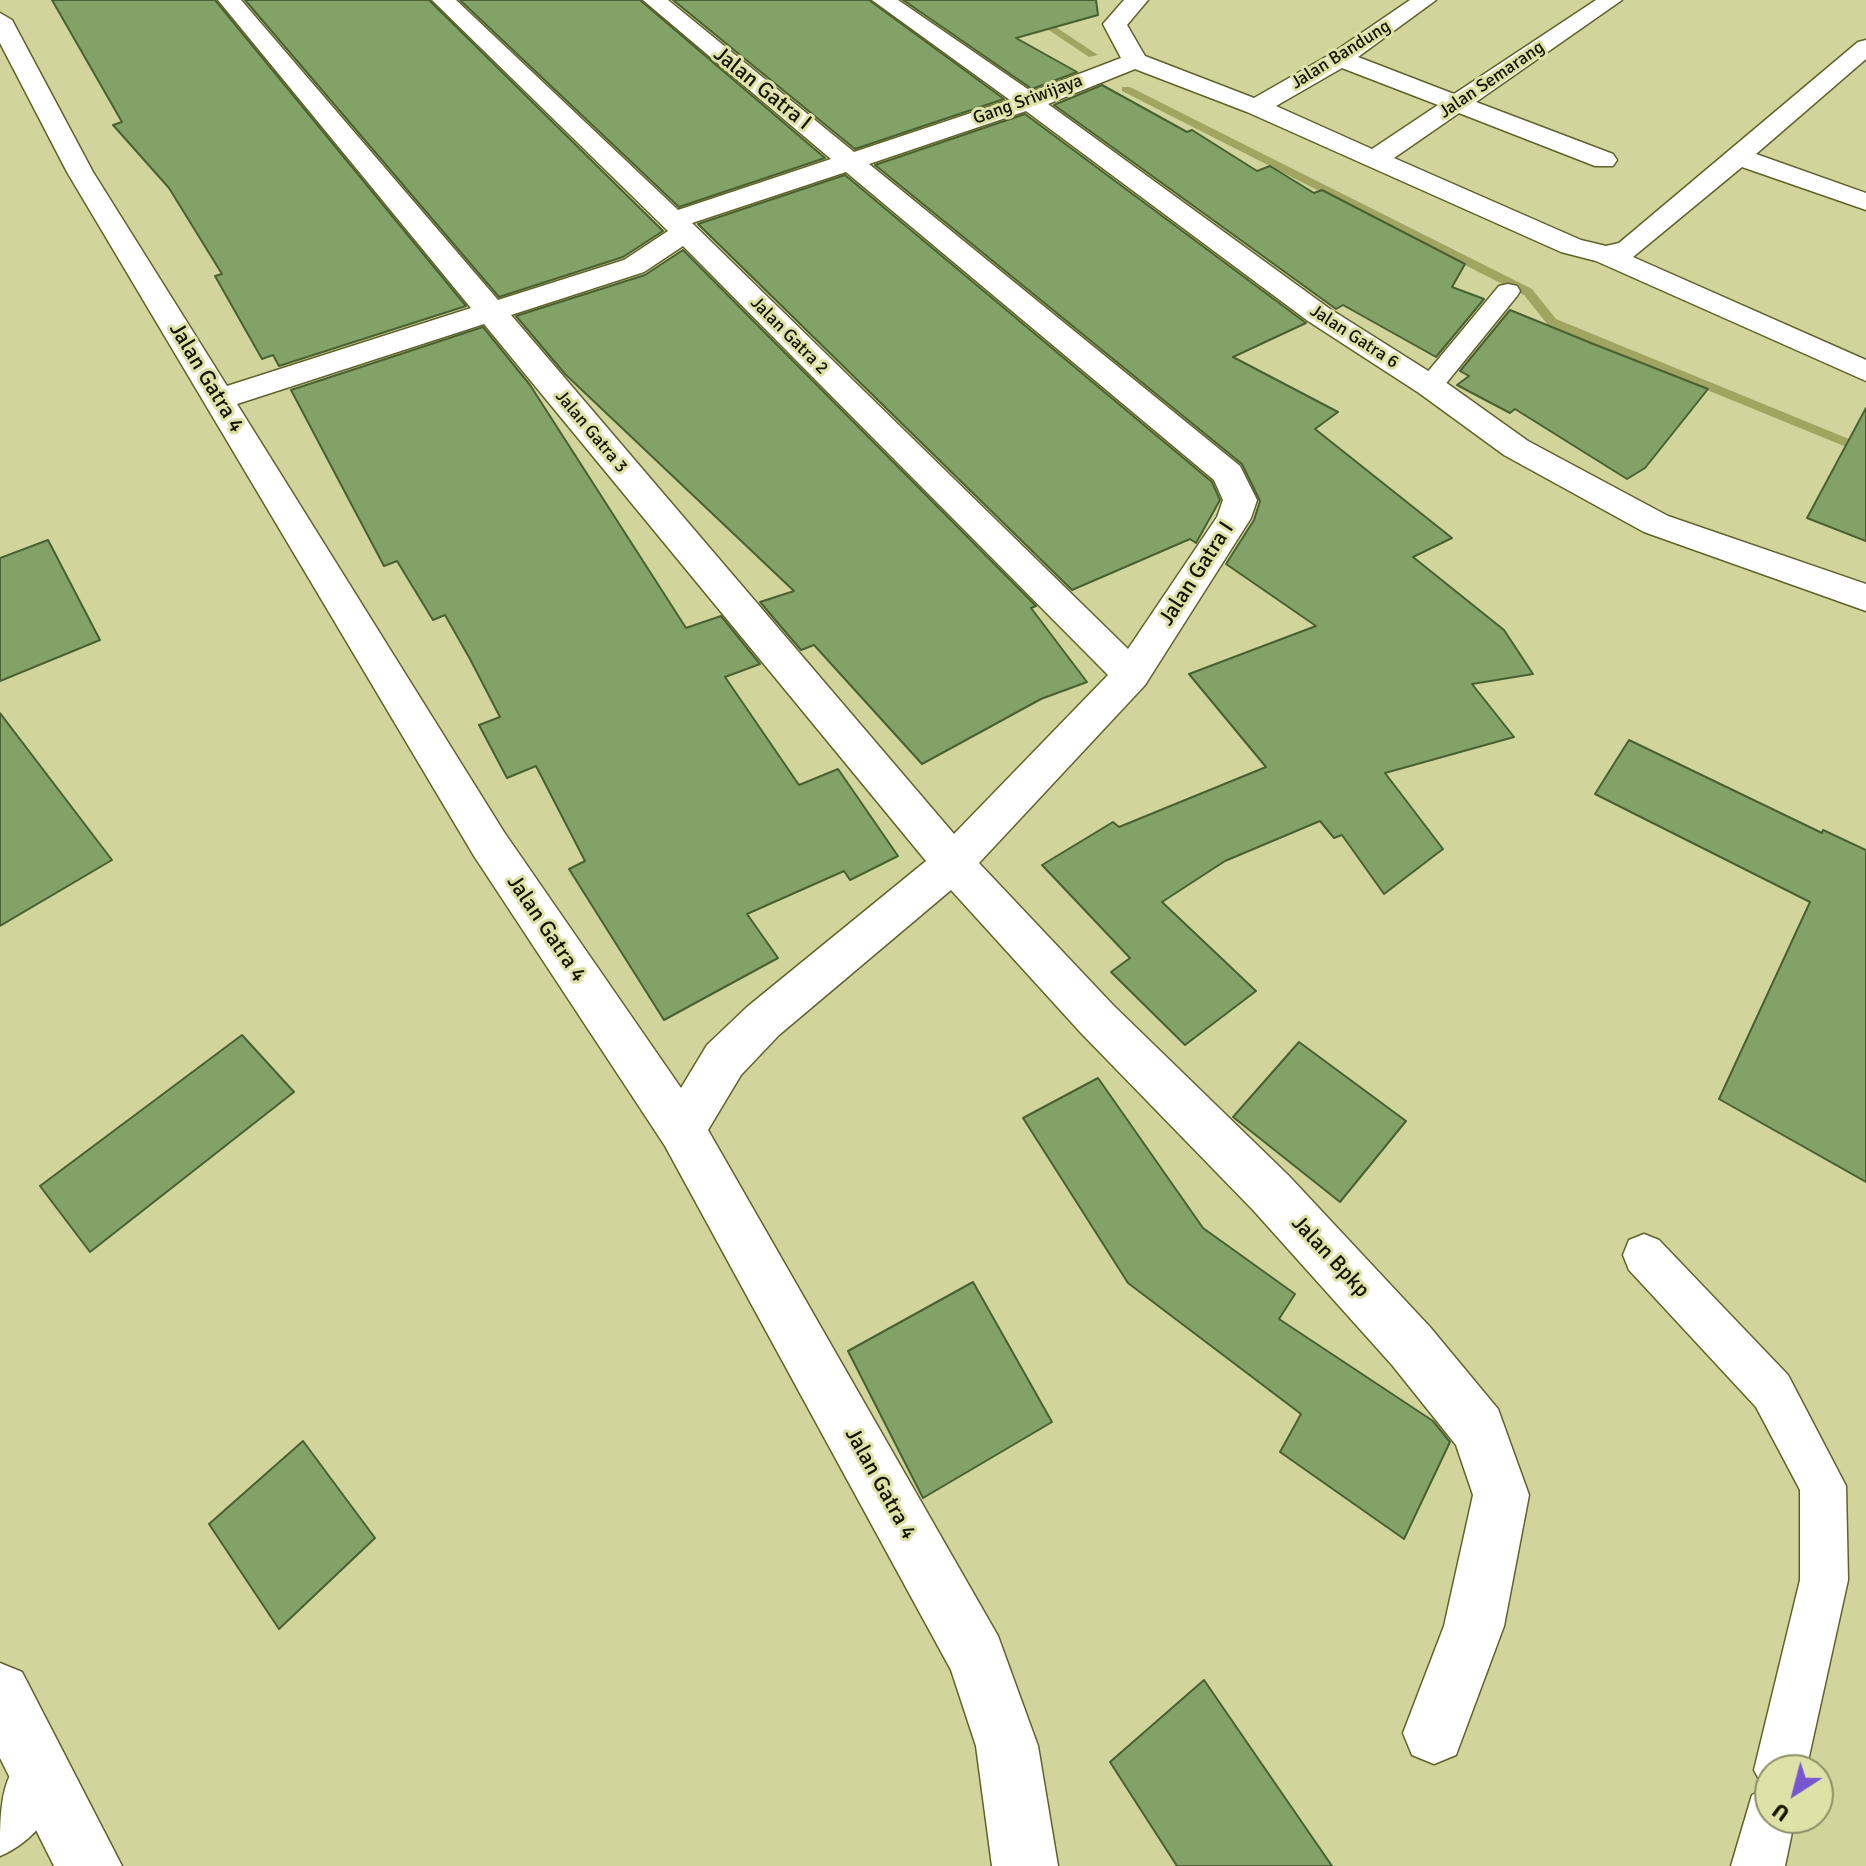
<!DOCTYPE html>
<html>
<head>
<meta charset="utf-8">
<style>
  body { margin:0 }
  #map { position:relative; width:1866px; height:1866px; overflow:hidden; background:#d1d59b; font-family:Signika,sans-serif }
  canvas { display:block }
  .north { position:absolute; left:1754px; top:1754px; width:80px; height:80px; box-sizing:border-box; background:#dee2a7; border:2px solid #8d9065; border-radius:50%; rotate:216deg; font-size:22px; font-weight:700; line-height:32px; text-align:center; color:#131401 }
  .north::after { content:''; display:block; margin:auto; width:28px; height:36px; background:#7657d1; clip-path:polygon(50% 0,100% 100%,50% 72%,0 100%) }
</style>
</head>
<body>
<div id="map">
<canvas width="1866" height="1866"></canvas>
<div class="north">U</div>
</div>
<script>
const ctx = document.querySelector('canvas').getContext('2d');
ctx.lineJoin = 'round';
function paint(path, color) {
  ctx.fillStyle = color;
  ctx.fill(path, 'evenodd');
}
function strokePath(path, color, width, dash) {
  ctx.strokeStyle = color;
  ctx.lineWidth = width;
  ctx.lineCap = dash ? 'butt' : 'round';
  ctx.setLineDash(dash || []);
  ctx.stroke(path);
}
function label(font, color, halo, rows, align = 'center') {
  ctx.font = font + ' Signika,sans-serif';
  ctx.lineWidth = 6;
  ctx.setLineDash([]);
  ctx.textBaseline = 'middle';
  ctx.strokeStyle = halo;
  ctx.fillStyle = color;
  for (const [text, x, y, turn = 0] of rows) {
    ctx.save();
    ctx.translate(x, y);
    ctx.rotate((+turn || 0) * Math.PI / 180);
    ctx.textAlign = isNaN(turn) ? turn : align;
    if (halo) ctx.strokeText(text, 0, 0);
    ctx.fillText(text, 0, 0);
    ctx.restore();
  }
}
paint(new Path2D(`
  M 1004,0 L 1015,0 L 1098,55 L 1089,57 Z
  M 1122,87 L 1130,87 L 1532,289 L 1556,319 L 1866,446 L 1866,455 L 1548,325 L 1524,295 L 1122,91 Z`), '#a2a562');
const building = new Path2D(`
  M 52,0 L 215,0 L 466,306 L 279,366 L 273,355 L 262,359 L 215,276 L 222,274 L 169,188 L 113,125 L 122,122 Z
  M 245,0 L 429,0 L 663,231 L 623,257 L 499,297 Z
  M 460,0 L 640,0 L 825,158 L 679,207 Z
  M 673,0 L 869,0 L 1004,99 L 855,149 Z
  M 903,0 L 1096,0 L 1098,15 L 1016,38 L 1077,72 L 1032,89 Z
  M 1102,85 L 1187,132 L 1192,130 L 1257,171 L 1270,166 L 1314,193 L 1322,190 L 1465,264 L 1452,287 L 1484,299 L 1436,357 L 1343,305 L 1336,309 L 1054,105 Z
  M 1025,114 L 1306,323 L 1233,357 L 1338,412 L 1315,429 L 1452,538 L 1413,557 L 1504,630 L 1533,674 L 1472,684 L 1514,737 L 1385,773 L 1443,849 L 1384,894 L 1342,835 L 1334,838 L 1320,821 L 1225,861 L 1162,902 L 1256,991 L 1185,1045 L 1111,972 L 1130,958 L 1042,865 L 1113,822 L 1119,827 L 1266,767 L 1189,674 L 1316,626 L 1226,564 L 1254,520 L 1260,501 L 1242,464 L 875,165 Z
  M 845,175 L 1212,482 L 1220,500 L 1196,543 L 1190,539 L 1072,590 L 698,224 Z
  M 683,250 L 1036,606 L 1031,608 L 1087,682 L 1041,699 L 922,764 L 814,645 L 801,650 L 760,602 L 794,591 L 565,374 L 516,316 L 645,275 Z
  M 1510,310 L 1591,343 L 1708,389 L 1645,468 L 1627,479 L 1515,409 L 1510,413 L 1457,385 L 1469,376 L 1460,371 Z
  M 483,327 L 530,385 L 686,628 L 721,616 L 760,664 L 725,677 L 799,785 L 838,769 L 898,856 L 850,880 L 844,871 L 747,914 L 778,958 L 664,1020 L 569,869 L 585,861 L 536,766 L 507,778 L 479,725 L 500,717 L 470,659 L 445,615 L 433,620 L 397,561 L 384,566 L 291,390 Z
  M 1866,408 L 1866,541 L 1807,518 Z
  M 48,540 L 100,640 L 0,681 L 0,558 Z
  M 0,713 L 112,860 L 0,926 Z
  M 1629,740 L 1822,833 L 1823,830 L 1866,850 L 1866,1182 L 1719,1099 L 1810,902 L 1595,794 Z
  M 242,1035 L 294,1092 L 90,1252 L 40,1186 Z
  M 1299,1042 L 1406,1121 L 1340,1202 L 1233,1117 Z
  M 1098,1078 L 1203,1228 L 1295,1294 L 1279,1319 L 1433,1421 L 1450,1442 L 1404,1539 L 1280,1452 L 1301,1414 L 1128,1283 L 1023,1118 Z
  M 973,1282 L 1052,1422 L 923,1498 L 848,1351 Z
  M 303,1441 L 375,1538 L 279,1629 L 209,1524 Z
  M 1204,1680 L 1332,1866 L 1177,1866 L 1110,1762 Z`);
paint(building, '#83a267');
strokePath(building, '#496132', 2);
const service = new Path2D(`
  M 1508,284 L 1517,286 L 1520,291 L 1517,296 L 1439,392 L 1421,392 L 1417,386 L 1421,380 L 1499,286 Z
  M 1644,1234 L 1659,1240 L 1788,1375 L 1846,1486 L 1848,1580 L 1806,1770 L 1770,1770 L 1770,1818 L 1795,1818 L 1785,1866 L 1731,1866 L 1752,1795 L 1764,1789 L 1754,1770 L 1800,1580 L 1800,1490 L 1756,1407 L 1629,1270 L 1623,1255 L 1629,1240 Z`);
const minor = new Path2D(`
  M 218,0 L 241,0 L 498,300 L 624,260 L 668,231 L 432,0 L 456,0 L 678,210 L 831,159 L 643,0 L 668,0 L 854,152 L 1010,100 L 872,0 L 898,0 L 1032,92 L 1121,58 L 1103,24 L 1124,0 L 1148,0 L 1127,25 L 1145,56 L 1254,98 L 1331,54 L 1410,0 L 1436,0 L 1358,57 L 1454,94 L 1596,0 L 1622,0 L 1476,102 L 1613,154 L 1617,160 L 1613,166 L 1595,166 L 1459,113 L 1394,158 L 1581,240 L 1606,246 L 1619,243 L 1858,42 L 1866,40 L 1866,59 L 1756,154 L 1866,193 L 1866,210 L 1742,167 L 1633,257 L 1866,360 L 1866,381 L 1596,261 L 1561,252 L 1247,112 L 1135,69 L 1048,104 L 1330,309 L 1441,379 L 1528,441 L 1668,516 L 1866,584 L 1866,611 L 1644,532 L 1504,455 L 1419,393 L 1308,321 L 1026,111 L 869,164 L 1240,466 L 1257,500 L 1251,518 L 1145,685 L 979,863 L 1113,1005 L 1289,1176 L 1430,1327 L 1498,1409 L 1529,1495 L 1504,1626 L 1456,1755 L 1434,1764 L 1412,1755 L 1403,1733 L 1444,1626 L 1473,1495 L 1456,1445 L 1392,1365 L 1253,1210 L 1081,1033 L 951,890 L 779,1035 L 741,1075 L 708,1130 L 998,1636 L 1038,1746 L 1058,1866 L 992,1866 L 976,1746 L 951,1670 L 665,1146 L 474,856 L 67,172 L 0,43 L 0,13 L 12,20 L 93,172 L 227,386 L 471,308 ZM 1342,68 L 1438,105 L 1372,149 L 1276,106 ZM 846,172 L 1214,480 L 1223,500 L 1217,517 L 1128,649 L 692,223 ZM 683,246 L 1108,675 L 954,834 L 511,315 L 644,272 ZM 484,324 L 926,861 L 747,1007 L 707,1045 L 681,1088 L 504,832 L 237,404 Z
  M 41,1743 L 63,1752 L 72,1774 C 58,1808 34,1842 0,1856 C 0,1804 0,1766 41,1743 Z`);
const tertiary = new Path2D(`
  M 0,1663 L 22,1672 L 122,1866 L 54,1866 L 0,1758 Z`);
strokePath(service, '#60622b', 3);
strokePath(minor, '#60622b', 3);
strokePath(tertiary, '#60622b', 3);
paint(service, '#fff');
paint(minor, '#fff');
paint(tertiary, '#fff');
label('18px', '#131401', '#dee2a7', [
  ["Jalan Bandung",1341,55,-32],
  ["Jalan Semarang",1492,80,-34],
  ["Gang Sriwijaya",1028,100,-20],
  ["Jalan Gatra 2",789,336,45],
  ["Jalan Gatra 6",1354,337,33],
  ["Jalan Gatra 3",591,432,50]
]);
label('22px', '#131401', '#dee2a7', [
  ["Jalan Gatra I",762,89,39],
  ["Jalan Gatra 4",206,378,59],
  ["Jalan Gatra I",1197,574,-57],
  ["Jalan Gatra 4",546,929,56],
  ["Jalan Bpkp",1330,1257,47],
  ["Jalan Gatra 4",880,1484,61]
]);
</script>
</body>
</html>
